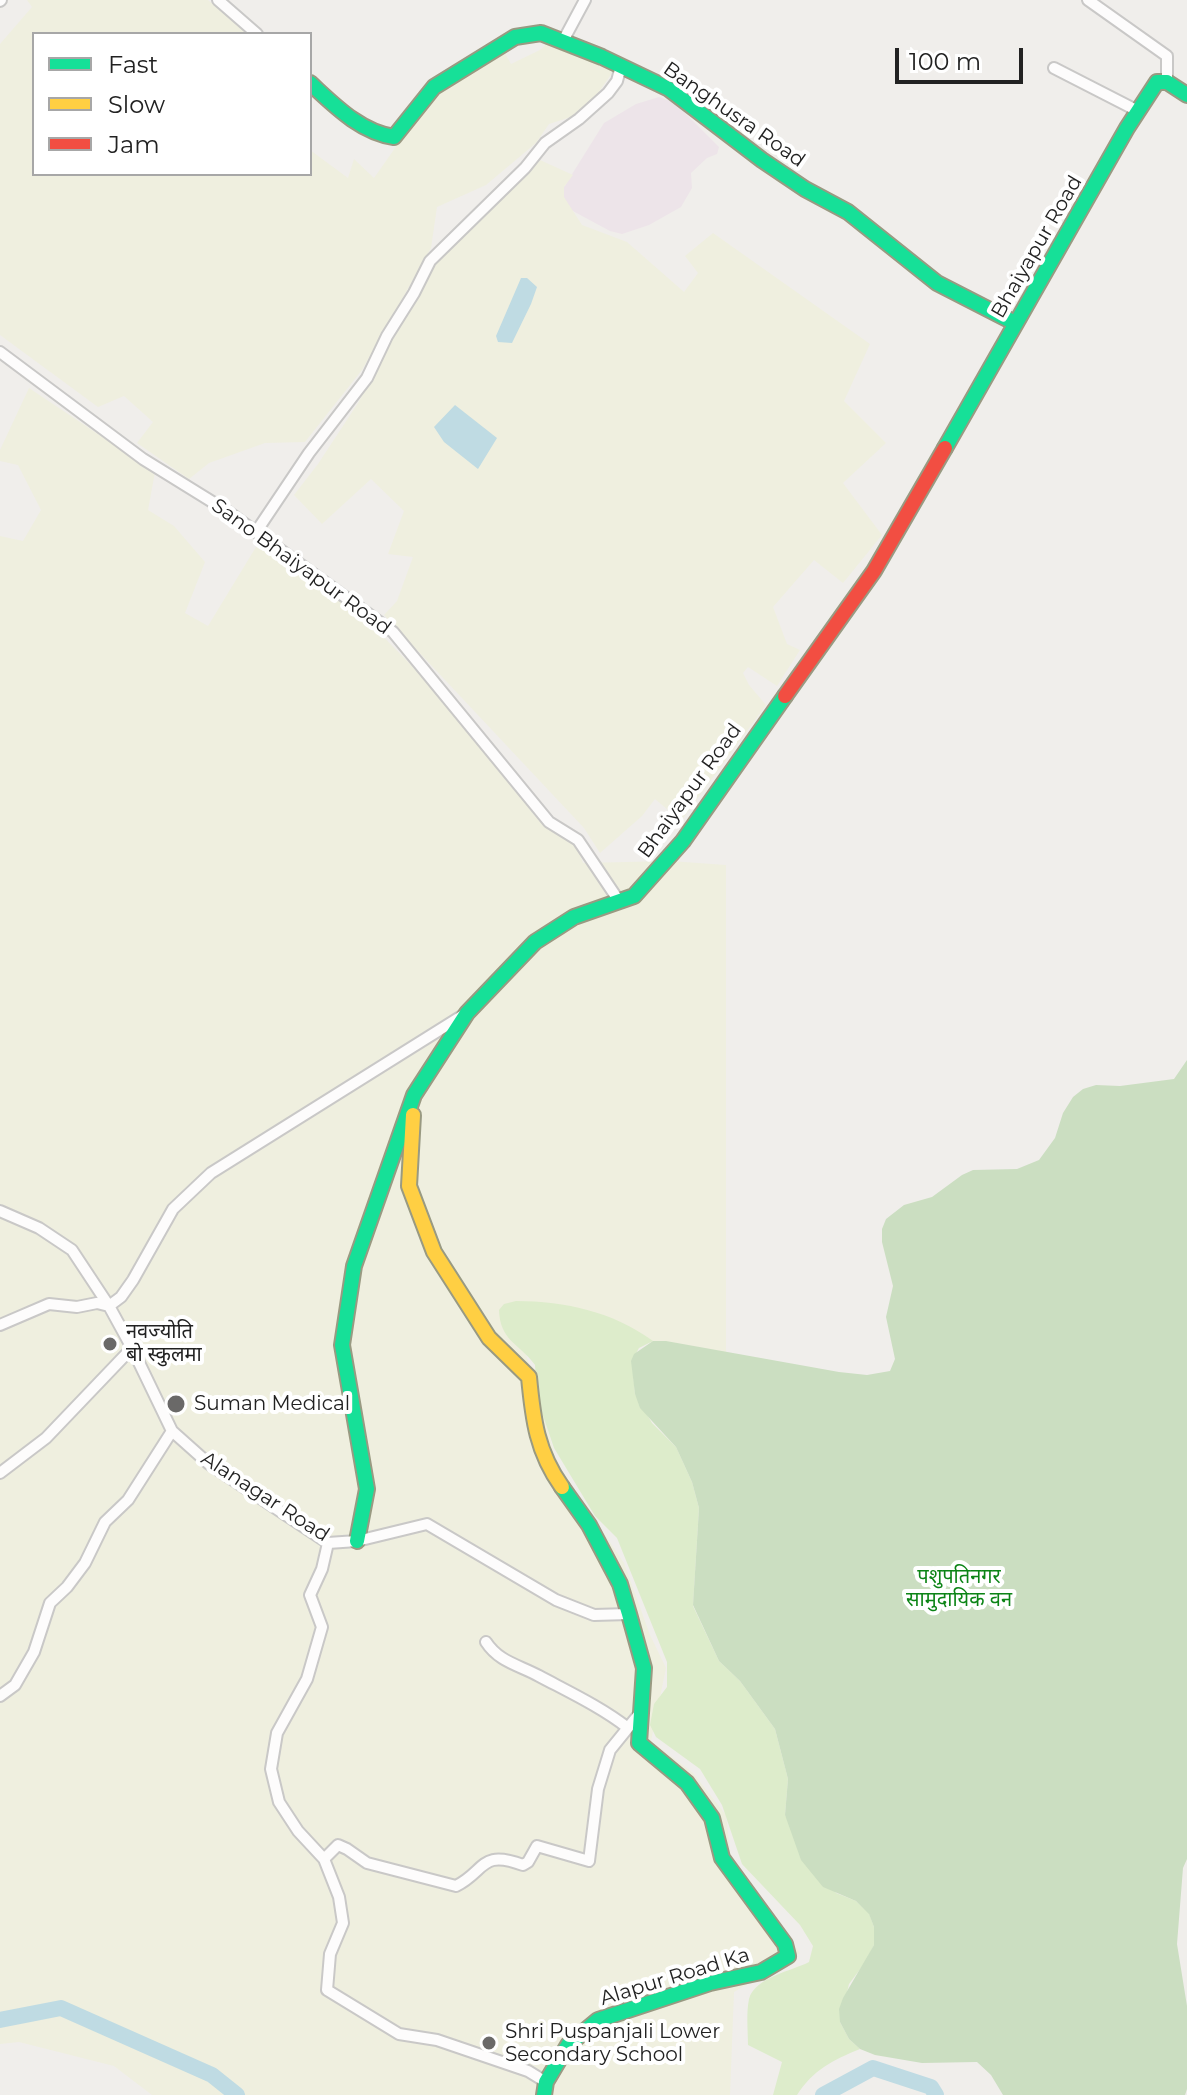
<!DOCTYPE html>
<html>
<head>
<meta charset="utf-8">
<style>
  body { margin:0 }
  #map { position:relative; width:1187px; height:2095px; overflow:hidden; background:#f0eeeb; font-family:Montserrat,sans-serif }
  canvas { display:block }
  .legend { position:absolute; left:32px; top:32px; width:280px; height:144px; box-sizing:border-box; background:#fff; border:2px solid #a7a7a7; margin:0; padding:10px 14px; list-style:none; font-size:24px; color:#222 }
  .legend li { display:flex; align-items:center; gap:16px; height:40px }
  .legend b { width:40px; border:2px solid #a7a7a7 }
  .scale { position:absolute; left:895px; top:48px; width:128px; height:36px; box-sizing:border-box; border:4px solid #222; border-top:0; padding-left:10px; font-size:24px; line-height:28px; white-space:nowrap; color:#222; -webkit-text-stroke:6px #fff; paint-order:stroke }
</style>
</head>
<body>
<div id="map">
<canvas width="1187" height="2095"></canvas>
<ul class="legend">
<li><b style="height:10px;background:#16e098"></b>Fast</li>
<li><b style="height:10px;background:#ffcf43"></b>Slow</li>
<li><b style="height:10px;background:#f24e42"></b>Jam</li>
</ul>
<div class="scale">100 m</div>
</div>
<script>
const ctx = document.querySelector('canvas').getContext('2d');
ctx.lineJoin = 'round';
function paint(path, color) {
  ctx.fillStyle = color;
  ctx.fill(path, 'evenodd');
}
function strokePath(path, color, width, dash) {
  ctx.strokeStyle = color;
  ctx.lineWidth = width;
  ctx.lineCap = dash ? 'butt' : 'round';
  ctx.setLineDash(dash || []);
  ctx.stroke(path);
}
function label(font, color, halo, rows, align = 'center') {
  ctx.font = font + ' Montserrat,"Noto Sans Devanagari",sans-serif';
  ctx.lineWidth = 8;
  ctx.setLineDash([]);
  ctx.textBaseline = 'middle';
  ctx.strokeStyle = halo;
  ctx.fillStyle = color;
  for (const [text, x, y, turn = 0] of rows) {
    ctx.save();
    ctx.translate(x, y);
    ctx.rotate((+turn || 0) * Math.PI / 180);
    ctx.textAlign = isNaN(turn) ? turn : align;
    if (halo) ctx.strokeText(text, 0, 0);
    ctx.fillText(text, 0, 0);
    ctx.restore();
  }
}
paint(new Path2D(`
  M 659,97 L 675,103 L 719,147 L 717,154 L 707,158 L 691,173 L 692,188 L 681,207 L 649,225 L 622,234 L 610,231 L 571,210 L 564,198 L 564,187 L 604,123 L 636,104 Z`), '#ede4e9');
paint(new Path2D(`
  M 27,0 L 208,0 L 248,34 L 34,34 L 34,174 L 310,174 L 310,150 L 348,178 L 354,159 L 374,178 L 426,104 L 453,80 L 502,48 L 511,64 L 540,50 L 551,40 L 605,64 L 612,73 L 590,105 L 571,117 L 549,124 L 536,143 L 486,185 L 437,207 L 431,248 L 362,370 L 305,442 L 265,443 L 209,463 L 189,479 L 137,443 L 153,422 L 124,396 L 98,407 L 0,335 L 0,44 L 32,7 Z
  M 540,160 L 573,175 L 564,187 L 564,197 L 582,225 L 627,242 L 684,292 L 698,273 L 685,256 L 713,233 L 870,344 L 844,401 L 886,443 L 843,483 L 882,535 L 843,583 L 814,560 L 773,607 L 787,644 L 800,650 L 777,686 L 748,667 L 743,673 L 749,685 L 766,705 L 681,821 L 655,799 L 642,816 L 600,853 L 584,828 L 384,615 L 397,601 L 413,557 L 388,554 L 404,511 L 371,479 L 322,524 L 294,495 L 318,464 L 358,403 L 431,267 Z
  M 29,388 L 155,472 L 148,510 L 174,526 L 205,562 L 185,613 L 208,626 L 256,547 L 279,558 L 364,617 L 412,666 L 498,767 L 535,816 L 575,842 L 583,863 L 670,861 L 726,865 L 726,1362 L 510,1307 L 532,1373 L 557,1464 L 624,1563 L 650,1635 L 666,1668 L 651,1741 L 693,1773 L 726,1815 L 731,1860 L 800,1953 L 734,1992 L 730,2095 L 152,2095 L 114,2066 L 19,2042 L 0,2044 L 0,536 L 23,541 L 41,510 L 18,465 L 0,461 L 0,450 Z`), '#efefdf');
paint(new Path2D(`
  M 516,1301 C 566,1301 613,1312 653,1341 L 639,1348 L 632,1361 L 635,1394 L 652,1423 L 676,1447 L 692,1482 L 699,1508 L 693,1606 L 719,1661 L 740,1681 L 775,1729 L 788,1779 L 785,1815 L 836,1893 L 856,1901 L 869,1913 L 874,1927 L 874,1945 L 867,1960 L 849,1984 L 840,2022 L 849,2039 L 860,2049 C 833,2060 813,2070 797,2095 L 773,2095 L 782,2062 L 748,2045 C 748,2031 746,2013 749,1999 C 755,1977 792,1971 809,1962 L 813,1946 L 800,1925 L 742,1864 L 722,1805 L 700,1769 L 656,1737 L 650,1725 L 654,1704 L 667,1687 L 667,1662 L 617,1538 L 595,1516 L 554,1448 L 537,1398 L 535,1365 C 519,1343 500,1341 499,1310 L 504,1304 Z`), '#ddeccb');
paint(new Path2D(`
  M 1187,1060 L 1187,1859 L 1183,1868 L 1177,1944 L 1187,2006 L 1187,2089 L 1185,2095 L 1003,2095 L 991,2075 L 977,2062 L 922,2063 L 875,2055 L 860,2049 L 849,2039 L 840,2022 L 839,2009 L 843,1998 L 874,1945 L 874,1927 L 869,1914 L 856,1901 L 823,1887 L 801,1860 L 785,1815 L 788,1779 L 775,1729 L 740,1681 L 719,1661 L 693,1605 L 699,1508 L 692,1482 L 676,1447 L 640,1408 L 635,1394 L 631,1361 L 634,1354 L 653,1341 L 666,1341 L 839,1372 L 867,1375 L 890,1371 L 895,1359 L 886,1317 L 893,1286 L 882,1242 L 882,1229 L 886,1219 L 904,1205 L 932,1197 L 962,1175 L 973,1170 L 1017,1169 L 1039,1160 L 1055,1138 L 1063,1113 L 1073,1097 L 1083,1089 L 1096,1085 L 1120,1086 L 1174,1079 Z`), '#cbdec1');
paint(new Path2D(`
  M 521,278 L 527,278 L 537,287 L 531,304 L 512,343 L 498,342 L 496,336 Z
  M 455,405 L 497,438 L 478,469 L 444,442 L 434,427 Z`), '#bfdbe3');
strokePath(new Path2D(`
  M 0,2020 L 61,2008 L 212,2075 L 237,2095
  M 823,2095 L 873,2068 L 931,2087 L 936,2095`), '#bfdbe3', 16);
const street = new Path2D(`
  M 218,0 L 257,34
  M 1088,0 L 1167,56 L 1167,82
  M 0,1 L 1,0
  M 563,41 L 585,0
  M 1054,68 L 1138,111
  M 0,352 L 143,459 L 227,511 L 393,632 L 549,822 L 578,840 L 619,901
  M 256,532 L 309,453 L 367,378 L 387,336 L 414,293 L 430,261 L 525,168 L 545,143 L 579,119 L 608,93 L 617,81 L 621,66
  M 0,1211 L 39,1228 L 72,1250 L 109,1306 L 132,1348 L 172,1431 L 209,1464 L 328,1543 L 357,1541 L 427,1524 L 556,1600 L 594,1615 L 629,1614
  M 109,1306 L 121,1297 L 133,1280 L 173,1209 L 211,1173 L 465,1014
  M 0,1325 L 49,1304 L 77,1307 L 97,1303 L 109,1306
  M 0,1473 L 46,1438 L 132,1348
  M 328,1543 L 322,1569 L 310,1595 L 322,1627 L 307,1679 L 277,1733 L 271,1769 L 279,1802 L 298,1831 L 324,1859 L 339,1897 L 343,1923 L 330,1954 L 327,1990 L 399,2034 L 437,2040 L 528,2071 L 546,2082
  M 486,1642 C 499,1662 519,1665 539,1676 C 569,1692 601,1707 628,1728
  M 0,1696 L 15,1685 L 34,1652 L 50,1603 L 67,1587 L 85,1563 L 105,1522 L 128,1500 L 172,1431
  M 324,1859 L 338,1845 L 347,1849 L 367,1863 L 456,1886 C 486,1871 480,1849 523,1865 L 528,1862 L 537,1846 L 589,1861 L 598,1789 L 610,1750 L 640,1713`);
const fast = new Path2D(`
  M 310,83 C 334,105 360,132 394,137 L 434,87 L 515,37 L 541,33 L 602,57 L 669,89 L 762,160 L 805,189 L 848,212 L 937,283 L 1015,323
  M 945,448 L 1127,128 L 1157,82 L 1167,82 L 1187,95
  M 357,1541 L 367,1489 L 342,1345 L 354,1266 L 414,1095 L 467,1013 L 535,942 L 574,917 L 634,896 L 683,841 L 785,696
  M 544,2095 L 546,2082 L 568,2045 L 598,2020 L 710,1983 L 761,1972 L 788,1956 L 785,1944 L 722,1858 L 712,1818 L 687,1783 L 639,1743 L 644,1668 L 629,1614 L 620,1584 L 589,1525 L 562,1487`);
const slow = new Path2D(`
  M 413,1115 L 409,1186 L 434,1252 L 489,1338 L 529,1377 C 533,1420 537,1452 562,1487`);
const jam = new Path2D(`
  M 785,696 L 874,571 L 945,448`);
strokePath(street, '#c9c8c7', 14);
strokePath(fast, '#999a82', 18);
strokePath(slow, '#999a82', 18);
strokePath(jam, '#999a82', 18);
strokePath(street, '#fdfcfc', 10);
strokePath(fast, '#16e098', 14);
strokePath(slow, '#ffcf43', 14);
strokePath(jam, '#f24e42', 14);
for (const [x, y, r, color] of [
  [110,1344,8,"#6a6968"],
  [176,1404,10,"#6a6968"],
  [489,2043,8,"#6a6968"]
]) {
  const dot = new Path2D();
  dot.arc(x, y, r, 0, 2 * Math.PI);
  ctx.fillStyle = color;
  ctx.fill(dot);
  strokePath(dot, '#fff', 3);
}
label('20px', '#222', '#fff', [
  ["Banghusra Road",734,115,35],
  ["Bhaiyapur Road",1037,247,-60],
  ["Sano Bhaiyapur Road",301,567,36],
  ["Bhaiyapur Road",690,791,-54],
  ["Alanagar Road",265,1497,33],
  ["Alapur Road Ka",675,1977,-17]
]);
label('20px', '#222', '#fff', [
  ["नवज्याेति",126,1332],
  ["बाे स्कुलमा",126,1355],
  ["Suman Medical",194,1404],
  ["Shri Puspanjali Lower",505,2032],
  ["Secondary School",505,2055]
], 'left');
label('20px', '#0c8416', '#fff', [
  ["पशुपतिनगर",959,1577],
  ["सामुदायिक वन",959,1600]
]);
</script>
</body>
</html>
